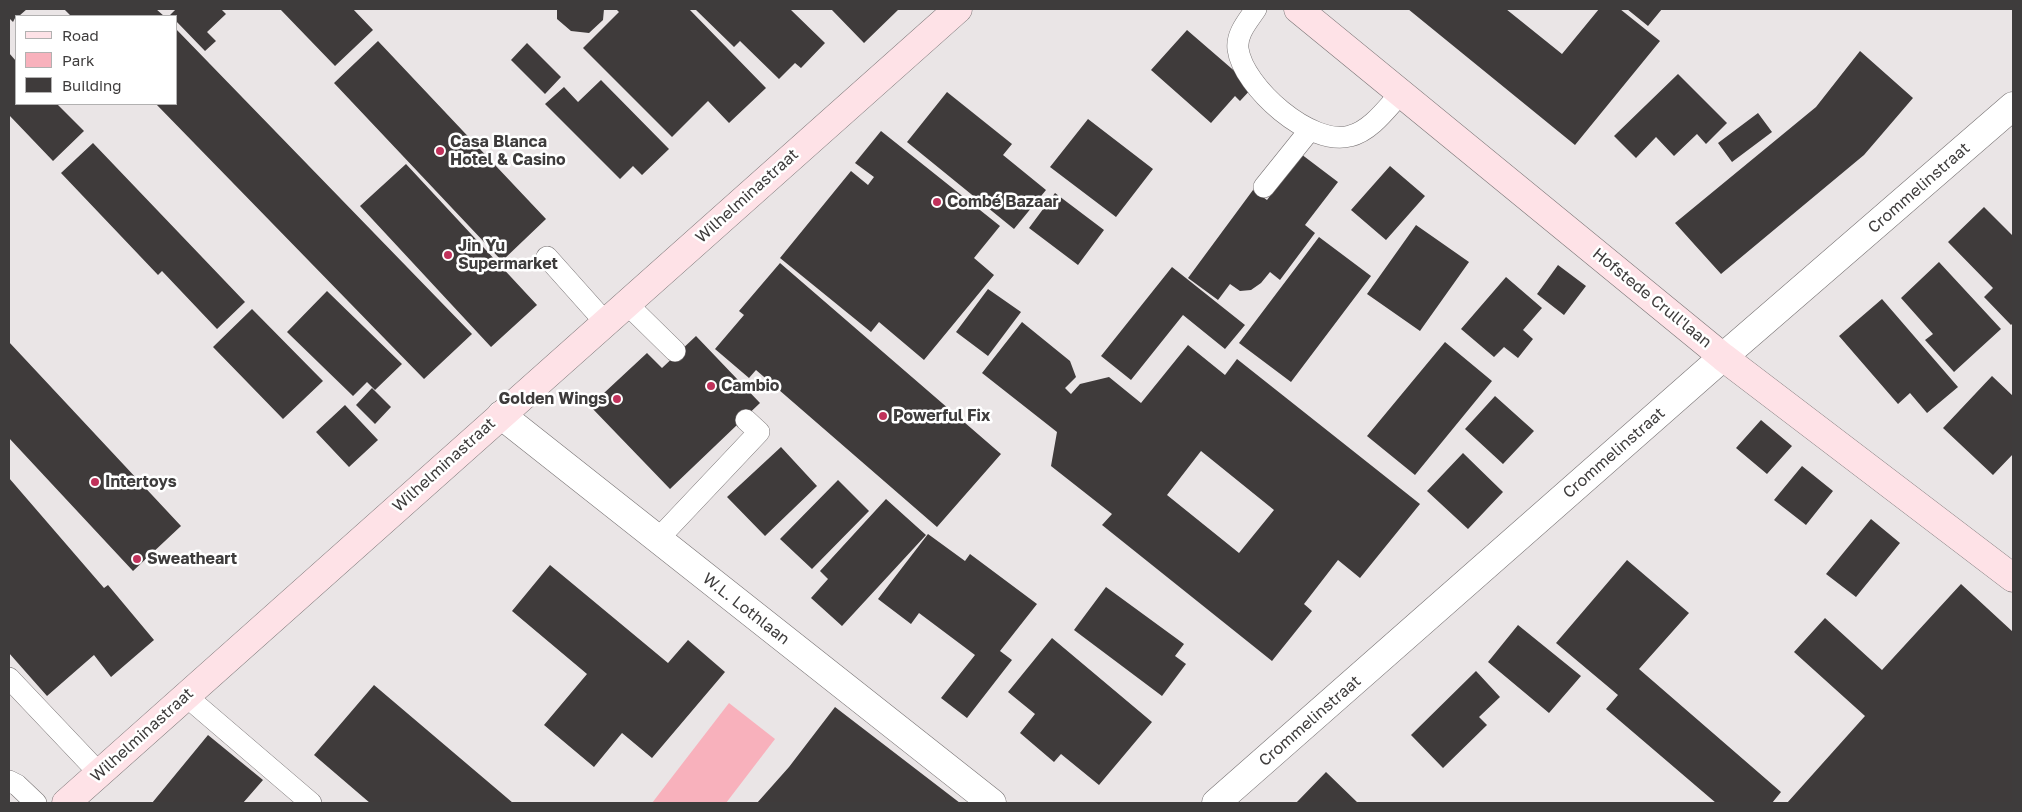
<!DOCTYPE html>
<html>
<head>
<meta charset="utf-8">
<style>
  body { margin:0 }
  #map { position:relative; width:2022px; height:812px; overflow:hidden; background:#eae5e6; font-family:"Golos Text",sans-serif }
  canvas { display:block }
  .frame { position:absolute; inset:0; border:10px solid #3e3c3c; pointer-events:none }
  .legend { position:absolute; left:15px; top:15px; width:162px; height:90px; box-sizing:border-box; background:#fff; border:1px solid #b2b1b1; margin:0; padding:6px 9px; list-style:none; font-size:15px; color:#3e3c3c }
  .legend li { display:flex; align-items:center; gap:10px; height:25px }
  .legend b { width:25px; border:1px solid #b2b1b1 }
</style>
</head>
<body>
<div id="map">
<canvas width="2022" height="812"></canvas>
<div class="frame"></div>
<ul class="legend">
<li><b style="height:6px;background:#fee2e7"></b>Road</li>
<li><b style="height:14px;background:#f8b1bc"></b>Park</li>
<li><b style="height:14px;background:#3f3b3b"></b>Building</li>
</ul>
</div>
<script>
const ctx = document.querySelector('canvas').getContext('2d');
ctx.lineJoin = 'round';
function paint(path, color) {
  ctx.fillStyle = color;
  ctx.fill(path, 'evenodd');
}
function strokePath(path, color, width, dash) {
  ctx.strokeStyle = color;
  ctx.lineWidth = width;
  ctx.lineCap = dash ? 'butt' : 'round';
  ctx.setLineDash(dash || []);
  ctx.stroke(path);
}
function label(font, color, halo, rows, align = 'center') {
  ctx.font = font + ' "Golos Text",sans-serif';
  ctx.lineWidth = 5;
  ctx.setLineDash([]);
  ctx.textBaseline = 'middle';
  ctx.strokeStyle = halo;
  ctx.fillStyle = color;
  for (const [text, x, y, turn = 0] of rows) {
    ctx.save();
    ctx.translate(x, y);
    ctx.rotate((+turn || 0) * Math.PI / 180);
    ctx.textAlign = isNaN(turn) ? turn : align;
    if (halo) ctx.strokeText(text, 0, 0);
    ctx.fillText(text, 0, 0);
    ctx.restore();
  }
}
paint(new Path2D(`
  M 729,703 L 775,739 L 726,803 L 652,803 Z`), '#f8b1bc');
paint(new Path2D(`
  M 9,9 L 27,9 L 19,16 L 16,16 L 13,22 L 9,18 Z
  M 64,9 L 156,9 L 164,16 L 71,16 Z
  M 176,9 L 221,9 L 226,14 L 207,32 L 216,41 L 205,51 L 176,21 L 176,16 L 170,15 Z
  M 280,9 L 353,9 L 373,30 L 335,66 Z
  M 557,9 L 604,9 L 603,20 L 589,33 L 571,31 L 557,19 Z
  M 616,9 L 689,9 L 766,88 L 729,123 L 708,101 L 672,137 L 583,48 L 619,12 Z
  M 695,9 L 790,9 L 825,43 L 801,68 L 795,63 L 779,79 L 740,41 L 734,47 Z
  M 831,9 L 899,9 L 864,43 Z
  M 1408,9 L 1506,9 L 1562,54 L 1599,9 L 1620,9 L 1660,41 L 1575,145 Z
  M 1627,9 L 1662,9 L 1648,26 Z
  M 176,29 L 472,334 L 424,379 L 156,104 L 176,104 Z
  M 1187,30 L 1253,87 L 1240,101 L 1235,96 L 1211,123 L 1151,70 Z
  M 378,41 L 546,219 L 502,261 L 334,83 Z
  M 527,43 L 561,77 L 545,94 L 511,60 Z
  M 1860,51 L 1913,98 L 1864,155 L 1721,274 L 1675,223 L 1816,107 Z
  M 9,53 L 16,61 L 16,104 L 57,104 L 84,131 L 53,161 L 9,115 Z
  M 1678,74 L 1727,123 L 1706,144 L 1697,134 L 1674,156 L 1656,137 L 1636,158 L 1614,136 Z
  M 601,80 L 669,149 L 642,175 L 633,166 L 620,179 L 545,104 L 564,87 L 578,102 Z
  M 947,92 L 1012,144 L 1003,155 L 1046,190 L 1014,229 L 907,142 Z
  M 1758,113 L 1772,132 L 1732,162 L 1718,143 Z
  M 1088,119 L 1153,169 L 1116,217 L 1050,167 Z
  M 881,131 L 1000,226 L 974,258 L 994,275 L 924,360 L 879,322 L 871,332 L 780,258 L 851,171 L 868,185 L 874,177 L 855,163 Z
  M 93,143 L 245,302 L 217,329 L 162,271 L 158,275 L 61,173 Z
  M 1301,154 L 1338,182 L 1305,225 L 1315,233 L 1280,280 L 1270,272 L 1261,283 L 1251,290 L 1240,291 L 1230,284 L 1218,300 L 1188,278 L 1253,190 L 1267,200 Z
  M 406,164 L 537,305 L 491,347 L 360,206 Z
  M 1390,166 L 1425,196 L 1386,240 L 1351,210 Z
  M 1055,193 L 1104,230 L 1078,265 L 1029,228 Z
  M 1984,207 L 2013,236 L 2013,323 L 2011,325 L 1984,297 L 1993,288 L 1948,242 Z
  M 1416,225 L 1469,262 L 1420,331 L 1367,294 Z
  M 1319,237 L 1371,276 L 1291,382 L 1239,343 Z
  M 1939,262 L 2001,329 L 1954,372 L 1925,340 L 1933,334 L 1901,298 Z
  M 780,263 L 1001,454 L 937,527 L 756,370 L 749,378 L 715,349 L 744,315 L 739,311 Z
  M 1558,265 L 1586,286 L 1564,315 L 1537,294 Z
  M 1172,267 L 1245,325 L 1225,349 L 1183,315 L 1131,380 L 1101,356 Z
  M 1506,277 L 1542,308 L 1523,330 L 1533,339 L 1518,358 L 1504,347 L 1494,357 L 1461,329 Z
  M 988,289 L 1021,312 L 988,356 L 956,332 Z
  M 327,291 L 402,364 L 375,390 L 367,382 L 353,396 L 287,332 Z
  M 1882,299 L 1958,387 L 1927,413 L 1910,393 L 1898,404 L 1839,336 Z
  M 252,309 L 323,381 L 283,419 L 213,347 Z
  M 1022,322 L 1070,361 L 1076,377 L 1065,388 L 1071,394 L 1080,384 L 1109,377 L 1141,403 L 1188,345 L 1225,375 L 1237,359 L 1420,504 L 1360,578 L 1338,560 L 1304,604 L 1312,611 L 1272,661 L 1102,525 L 1112,514 L 1051,466 L 1057,432 L 982,373 ZM 1201,451 L 1274,510 L 1239,553 L 1167,495 Z
  M 696,336 L 760,403 L 670,489 L 590,406 L 647,353 L 662,368 Z
  M 9,342 L 181,526 L 133,571 L 9,438 Z
  M 1445,342 L 1492,381 L 1415,475 L 1367,436 Z
  M 1992,376 L 2013,396 L 2013,454 L 1993,475 L 1943,428 Z
  M 372,388 L 391,407 L 375,424 L 356,405 Z
  M 1495,396 L 1534,431 L 1503,464 L 1465,429 Z
  M 345,405 L 378,440 L 349,467 L 316,432 Z
  M 1761,420 L 1792,446 L 1767,474 L 1736,448 Z
  M 781,447 L 817,486 L 765,536 L 727,497 Z
  M 1463,453 L 1503,492 L 1468,529 L 1427,491 Z
  M 1802,466 L 1833,491 L 1806,525 L 1774,500 Z
  M 9,478 L 104,588 L 108,585 L 154,640 L 111,677 L 94,655 L 47,696 L 9,653 Z
  M 838,480 L 869,511 L 812,569 L 780,539 Z
  M 886,499 L 926,535 L 842,626 L 811,598 L 828,579 L 820,571 Z
  M 1871,519 L 1900,543 L 1856,597 L 1826,574 Z
  M 928,534 L 965,561 L 970,554 L 1037,604 L 1000,651 L 1012,660 L 967,718 L 941,698 L 975,655 L 919,613 L 911,624 L 878,599 Z
  M 1627,560 L 1689,613 L 1639,669 L 1781,792 L 1772,803 L 1716,803 L 1606,709 L 1618,695 L 1556,643 Z
  M 550,565 L 668,663 L 688,640 L 725,672 L 652,758 L 622,733 L 594,767 L 544,725 L 587,674 L 512,611 Z
  M 1961,584 L 2013,632 L 2013,803 L 1787,803 L 1865,716 L 1794,652 L 1825,618 L 1882,670 Z
  M 1106,587 L 1184,644 L 1175,656 L 1186,664 L 1162,696 L 1074,630 Z
  M 1518,625 L 1581,676 L 1549,713 L 1488,662 Z
  M 1052,638 L 1152,722 L 1099,785 L 1061,754 L 1054,762 L 1020,733 L 1035,714 L 1008,692 Z
  M 1476,671 L 1500,697 L 1479,717 L 1487,725 L 1443,768 L 1411,735 Z
  M 374,685 L 513,803 L 370,803 L 314,755 Z
  M 835,707 L 960,803 L 757,803 L 789,767 Z
  M 208,735 L 263,780 L 243,803 L 152,803 Z
  M 1326,772 L 1358,803 L 1296,803 Z`), '#3f3b3b');
const lane = new Path2D(`
  M 1256,9 C 1248,21 1236,34 1238,49 C 1243,87 1311,147 1350,136 C 1371,131 1387,108 1401,93
  M 1264,187 L 1309,131
  M 547,257 L 605,322
  M 626,303 L 675,351
  M 658,539 L 759,432 L 746,420
  M 9,678 L 99,773
  M 186,696 L 311,803
  M 9,781 L 17,785 L 36,803`);
const street = new Path2D(`
  M 501,415 L 992,803
  M 1216,803 L 1723,357 L 2013,106`);
const secondary = new Path2D(`
  M 1298,9 L 1723,357 L 2013,578
  M 66,803 L 958,9`);
strokePath(lane, '#787374', 22);
strokePath(street, '#787374', 29);
strokePath(secondary, '#787374', 29);
strokePath(lane, '#fff', 21);
strokePath(street, '#fff', 28);
strokePath(secondary, '#fee2e7', 28);
for (const [x, y, r, color] of [
  [440,151,5,"#c0315a"],
  [937,202,5,"#c0315a"],
  [448,255,5,"#c0315a"],
  [711,386,5,"#c0315a"],
  [617,399,5,"#c0315a"],
  [883,416,5,"#c0315a"],
  [95,482,5,"#c0315a"],
  [137,559,5,"#c0315a"]
]) {
  const dot = new Path2D();
  dot.arc(x, y, r, 0, 2 * Math.PI);
  ctx.fillStyle = color;
  ctx.fill(dot);
  strokePath(dot, '#fff', 2);
}
label('bold 16px', '#3e3c3c', '#fff', [
  ["Casa Blanca",450,142],
  ["Hotel & Casino",450,160],
  ["Combé Bazaar",947,202],
  ["Jin Yu",458,246],
  ["Supermarket",458,264],
  ["Cambio",721,386],
  ["Golden Wings",607,399,"right"],
  ["Powerful Fix",893,416],
  ["Intertoys",105,482],
  ["Sweatheart",147,559]
], 'left');
label('16px', '#3e3c3c', '#fff', [
  ["Crommelinstraat",1919,188,-41],
  ["Wilhelminastraat",747,196,-42],
  ["Hofstede Crull'laan",1652,298,39],
  ["Crommelinstraat",1614,453,-41],
  ["Wilhelminastraat",444,465,-42],
  ["W.L. Lothlaan",746,609,38],
  ["Crommelinstraat",1310,721,-41],
  ["Wilhelminastraat",142,735,-42]
]);
</script>
</body>
</html>
